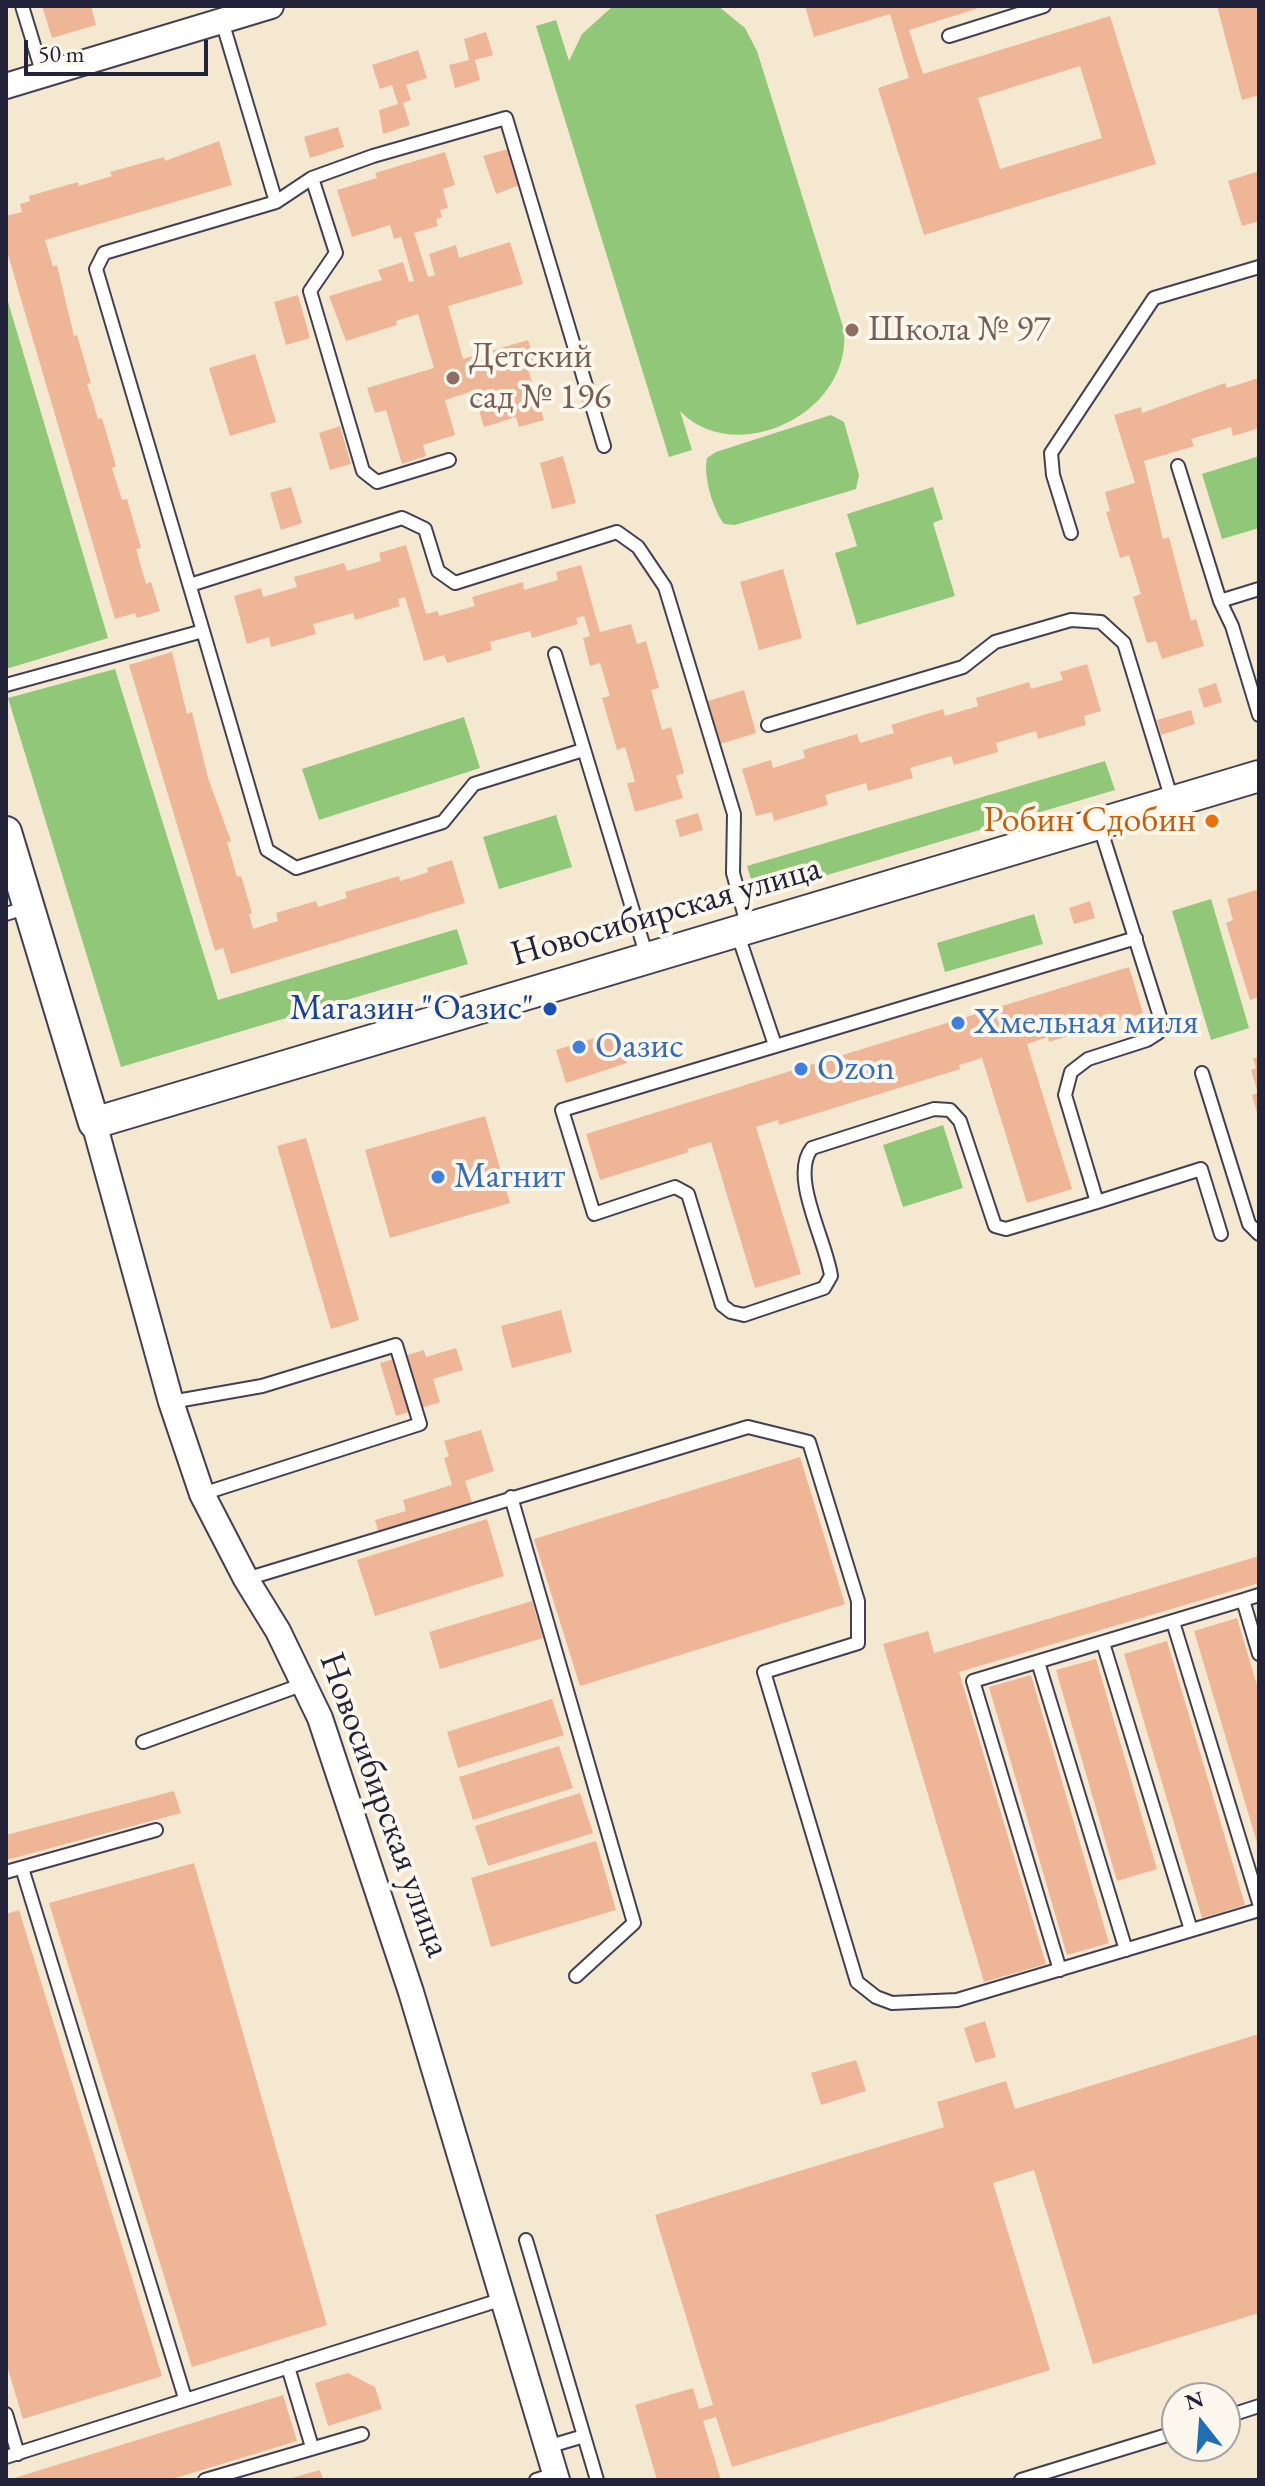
<!DOCTYPE html>
<html>
<head>
<meta charset="utf-8">
<style>
  body { margin:0 }
  #map { position:relative; width:1265px; height:2486px; overflow:hidden; background:#f5e8d1; font-family:"EB Garamond",serif }
  canvas { display:block }
  .frame { position:absolute; inset:0; border:8px solid #22223b; pointer-events:none }
  .north { position:absolute; left:1161px; top:2382px; width:80px; height:80px; box-sizing:border-box; background:#fbf7ec; border:2px solid #a4a2a5; border-radius:50%; rotate:343deg; font-size:22px; font-weight:700; line-height:32px; text-align:center; color:#22223b }
  .north::after { content:''; display:block; margin:auto; width:28px; height:36px; background:#1f6fb2; clip-path:polygon(50% 0,100% 100%,50% 72%,0 100%) }
  .scale { position:absolute; left:24px; top:40px; width:184px; height:36px; box-sizing:border-box; border:4px solid #22223b; border-top:0; padding-left:10px; font-size:24px; line-height:28px; white-space:nowrap; color:#22223b; -webkit-text-stroke:6px #fbf7ec; paint-order:stroke }
</style>
</head>
<body>
<div id="map">
<canvas width="1265" height="2486"></canvas>
<div class="frame"></div>
<div class="north">N</div>
<div class="scale">50 m</div>
</div>
<script>
const ctx = document.querySelector('canvas').getContext('2d');
ctx.lineJoin = 'round';
function paint(path, color) {
  ctx.fillStyle = color;
  ctx.fill(path, 'evenodd');
}
function strokePath(path, color, width, dash) {
  ctx.strokeStyle = color;
  ctx.lineWidth = width;
  ctx.lineCap = dash ? 'butt' : 'round';
  ctx.setLineDash(dash || []);
  ctx.stroke(path);
}
function label(font, color, halo, rows, align = 'center') {
  ctx.font = font + ' "EB Garamond",serif';
  ctx.lineWidth = 8;
  ctx.setLineDash([]);
  ctx.textBaseline = 'middle';
  ctx.strokeStyle = halo;
  ctx.fillStyle = color;
  for (const [text, x, y, turn = 0] of rows) {
    ctx.save();
    ctx.translate(x, y);
    ctx.rotate((+turn || 0) * Math.PI / 180);
    ctx.textAlign = isNaN(turn) ? turn : align;
    if (halo) ctx.strokeText(text, 0, 0);
    ctx.fillText(text, 0, 0);
    ctx.restore();
  }
}
paint(new Path2D(`
  M 613,6 L 718,6 L 745,28 L 757,51 L 844,330 C 852,415 734,468 680,411 L 692,450 L 669,457 L 536,26 L 556,20 L 569,61 L 582,34 Z
  M 6,295 L 108,638 L 6,669 Z
  M 831,415 L 844,422 L 859,475 L 856,489 L 735,525 L 724,524 C 713,509 703,477 707,458 L 716,452 Z
  M 1259,456 L 1259,528 L 1222,539 L 1202,474 Z
  M 933,487 L 943,519 L 933,523 L 955,596 L 857,625 L 835,553 L 857,546 L 847,514 Z
  M 115,669 L 218,1000 L 457,929 L 468,964 L 121,1067 L 8,698 Z
  M 464,717 L 480,768 L 319,820 L 302,769 Z
  M 1105,761 L 1115,790 L 756,896 L 747,866 Z
  M 556,815 L 572,867 L 499,889 L 483,837 Z
  M 1211,899 L 1249,1028 L 1211,1040 L 1172,911 Z
  M 1034,914 L 1043,944 L 945,972 L 937,943 Z
  M 943,1125 L 963,1188 L 903,1207 L 883,1145 Z`), '#91c779');
paint(new Path2D(`
  M 42,6 L 91,6 L 96,25 L 52,38 Z
  M 805,6 L 985,6 L 909,30 L 923,74 L 1110,16 L 1156,164 L 924,235 L 878,88 L 909,78 L 890,14 L 814,37 ZM 1080,66 L 1102,138 L 1000,169 L 978,98 Z
  M 1217,6 L 1259,6 L 1259,95 L 1242,100 Z
  M 486,32 L 493,55 L 475,60 L 480,80 L 455,88 L 449,65 L 469,60 L 464,39 Z
  M 418,50 L 427,78 L 406,85 L 411,100 L 403,103 L 410,125 L 383,134 L 379,110 L 398,104 L 392,85 L 380,89 L 372,65 Z
  M 338,127 L 344,147 L 310,158 L 304,137 Z
  M 219,141 L 232,185 L 45,240 L 53,267 L 57,265 L 74,336 L 77,335 L 91,383 L 87,384 L 93,402 L 98,419 L 102,418 L 116,466 L 112,468 L 122,500 L 127,499 L 141,548 L 136,549 L 146,584 L 151,582 L 160,611 L 137,618 L 135,613 L 115,619 L 6,248 L 6,216 L 22,212 L 20,204 L 30,201 L 29,196 L 78,182 L 79,186 L 112,176 L 110,172 L 164,157 L 165,161 Z
  M 508,149 L 520,185 L 496,194 L 483,156 Z
  M 445,152 L 455,185 L 443,189 L 448,208 L 440,210 L 442,217 L 436,219 L 438,226 L 414,233 L 428,277 L 435,275 L 429,254 L 456,245 L 459,258 L 510,242 L 523,284 L 448,306 L 463,359 L 528,340 L 535,364 L 527,366 L 544,420 L 519,427 L 516,417 L 484,427 L 473,391 L 445,400 L 455,435 L 423,445 L 426,456 L 402,464 L 386,410 L 375,413 L 367,388 L 434,368 L 418,314 L 396,321 L 397,325 L 346,341 L 329,296 L 382,280 L 378,270 L 403,262 L 409,282 L 414,281 L 401,237 L 394,239 L 390,225 L 352,237 L 337,190 L 377,178 L 375,173 Z
  M 1259,171 L 1259,221 L 1242,226 L 1228,181 Z
  M 298,295 L 310,338 L 286,345 L 274,302 Z
  M 255,354 L 276,422 L 230,436 L 209,368 Z
  M 1259,378 L 1259,428 L 1233,436 L 1231,427 L 1191,439 L 1194,446 L 1144,461 L 1163,539 L 1169,537 L 1191,621 L 1196,619 L 1204,646 L 1162,659 L 1156,641 L 1147,643 L 1133,597 L 1141,594 L 1129,555 L 1120,558 L 1106,512 L 1110,511 L 1105,492 L 1135,483 L 1114,415 L 1141,407 L 1142,413 L 1225,383 L 1227,388 Z
  M 340,426 L 351,464 L 330,470 L 319,433 Z
  M 563,456 L 576,503 L 552,509 L 540,463 Z
  M 291,487 L 302,523 L 281,530 L 270,493 Z
  M 406,545 L 426,614 L 438,611 L 439,616 L 475,606 L 472,597 L 523,582 L 524,590 L 558,580 L 556,572 L 581,565 L 600,632 L 631,624 L 637,644 L 646,641 L 659,688 L 651,690 L 662,730 L 671,727 L 684,773 L 676,776 L 683,798 L 635,812 L 627,783 L 635,782 L 625,747 L 617,750 L 602,698 L 610,696 L 600,663 L 590,666 L 583,638 L 590,636 L 584,616 L 576,618 L 578,624 L 532,638 L 530,631 L 490,642 L 492,650 L 447,663 L 444,655 L 424,661 L 405,597 L 398,599 L 400,606 L 355,620 L 353,613 L 313,624 L 316,634 L 271,647 L 269,637 L 247,644 L 234,596 L 261,588 L 263,597 L 297,587 L 294,577 L 344,563 L 347,571 L 381,561 L 379,553 Z
  M 783,569 L 802,638 L 759,650 L 740,582 Z
  M 172,652 L 187,714 L 192,712 L 208,778 L 231,841 L 227,842 L 237,877 L 241,876 L 252,913 L 249,914 L 253,929 L 278,921 L 276,913 L 316,901 L 318,907 L 347,898 L 345,892 L 399,876 L 400,881 L 414,877 L 428,872 L 427,868 L 452,860 L 465,903 L 231,974 L 223,948 L 215,951 L 129,665 Z
  M 1087,664 L 1101,711 L 1084,716 L 1086,725 L 1038,739 L 1036,731 L 996,743 L 998,752 L 954,765 L 951,756 L 910,768 L 913,778 L 868,791 L 866,783 L 825,795 L 828,805 L 774,821 L 772,812 L 756,816 L 742,769 L 771,760 L 773,768 L 805,758 L 803,750 L 857,734 L 860,743 L 894,733 L 891,725 L 943,709 L 945,716 L 978,706 L 976,698 L 1029,682 L 1031,689 L 1063,680 L 1060,672 Z
  M 1216,683 L 1222,702 L 1204,708 L 1198,689 Z
  M 744,690 L 756,733 L 720,744 L 708,701 Z
  M 1191,710 L 1195,724 L 1161,735 L 1157,720 Z
  M 698,813 L 703,830 L 680,837 L 675,820 Z
  M 1259,889 L 1259,997 L 1250,1000 L 1226,923 L 1233,920 L 1227,899 Z
  M 1090,901 L 1095,918 L 1074,924 L 1069,908 Z
  M 1129,967 L 1143,1013 L 1049,1042 L 1048,1037 L 1027,1044 L 1072,1189 L 1027,1203 L 982,1058 L 959,1065 L 960,1069 L 779,1125 L 778,1120 L 756,1127 L 801,1274 L 755,1288 L 711,1142 L 687,1149 L 689,1152 L 600,1180 L 586,1134 Z
  M 617,1031 L 627,1063 L 566,1083 L 556,1050 Z
  M 1259,1057 L 1259,1116 L 1258,1116 L 1252,1095 L 1258,1093 L 1251,1070 L 1256,1068 L 1253,1058 Z
  M 485,1116 L 510,1203 L 390,1238 L 365,1150 Z
  M 306,1138 L 359,1320 L 331,1329 L 277,1146 Z
  M 561,1310 L 572,1352 L 512,1368 L 501,1326 Z
  M 456,1348 L 463,1370 L 433,1379 L 440,1402 L 396,1416 L 380,1363 L 424,1350 L 426,1357 Z
  M 481,1430 L 494,1471 L 465,1481 L 472,1502 L 378,1531 L 375,1520 L 406,1511 L 403,1500 L 452,1485 L 444,1458 L 449,1456 L 444,1441 Z
  M 800,1457 L 845,1604 L 580,1686 L 534,1539 Z
  M 487,1519 L 504,1576 L 375,1616 L 357,1560 Z
  M 1259,1556 L 1259,1583 L 959,1672 L 1046,1964 L 984,1982 L 883,1644 L 928,1631 L 934,1653 Z
  M 532,1601 L 543,1638 L 440,1669 L 429,1632 Z
  M 1237,1618 L 1259,1692 L 1258,1846 L 1194,1631 Z
  M 1167,1641 L 1245,1905 L 1202,1918 L 1124,1654 Z
  M 1096,1659 L 1157,1869 L 1117,1881 L 1056,1670 Z
  M 1031,1675 L 1109,1943 L 1067,1955 L 989,1687 Z
  M 552,1699 L 564,1735 L 458,1768 L 447,1732 Z
  M 559,1746 L 573,1788 L 473,1820 L 459,1777 Z
  M 174,1791 L 181,1813 L 6,1860 L 6,1835 Z
  M 580,1793 L 593,1833 L 488,1866 L 475,1826 Z
  M 596,1841 L 616,1910 L 491,1947 L 471,1878 Z
  M 194,1863 L 327,2325 L 192,2367 L 49,1903 Z
  M 19,1910 L 162,2376 L 23,2419 L 6,2363 L 6,1914 Z
  M 985,2021 L 996,2057 L 975,2063 L 964,2028 Z
  M 1259,2034 L 1259,2313 L 1093,2364 L 1034,2170 L 993,2183 L 1050,2370 L 732,2467 L 716,2417 L 703,2421 L 721,2480 L 657,2480 L 635,2405 L 693,2388 L 699,2409 L 713,2405 L 655,2215 L 944,2127 L 937,2102 L 1006,2081 L 1015,2109 Z
  M 856,2060 L 866,2091 L 821,2105 L 811,2073 Z
  M 348,2373 L 375,2387 L 382,2409 L 328,2426 L 315,2383 Z
  M 283,2395 L 297,2441 L 169,2480 L 8,2480 Z
  M 320,2470 L 323,2480 L 288,2480 L 288,2479 Z`), '#eeb597');
const service = new Path2D(`
  M 22,6 L 43,75
  M 949,36 L 1044,6
  M 312,178 L 336,253 L 310,291 L 363,471 L 377,482 L 449,460
  M 276,202 L 312,178 L 373,156 L 506,118 L 604,446
  M 1178,466 L 1220,601
  M 1071,533 L 1053,475 L 1051,453 L 1154,298 L 1259,267
  M 190,585 L 402,518 L 425,529 L 438,571 L 455,583 L 617,532 L 638,547 L 665,587 L 734,814 L 733,873 L 748,928
  M 1259,589 L 1220,601 L 1232,626 L 1259,715
  M 203,631 L 267,850 L 296,868 L 443,822 L 474,784 L 583,750
  M 555,654 L 647,957
  M 6,685 L 203,631 L 96,269 L 104,253 L 276,202 L 222,21
  M 768,725 L 963,667 L 995,642 L 1071,620 L 1101,622 L 1124,643 L 1172,800
  M 1099,824 L 1161,1020 L 1158,1033 L 1147,1040 L 1088,1059 L 1071,1072 L 1065,1095 L 1097,1202 L 1201,1169 L 1221,1234
  M 6,914 L 28,907
  M 737,932 L 775,1045
  M 1202,1073 L 1249,1224 L 1259,1234
  M 1097,1202 L 1006,1229 L 995,1226 L 960,1121 L 950,1110 L 934,1109 L 812,1148 C 789,1176 826,1240 831,1276 L 824,1288 L 744,1315 L 731,1312 L 722,1305 L 688,1194 L 675,1187 L 594,1214 L 562,1110 L 1136,938
  M 171,1402 L 262,1386 L 396,1345 L 420,1424 L 202,1494
  M 511,1497 L 634,1923 L 576,1976
  M 246,1579 L 748,1427 L 809,1442 L 858,1601 L 858,1643 L 764,1672 L 857,1982 L 876,1997 L 892,2003 L 957,2000 L 1259,1910
  M 1243,1600 L 1259,1595
  M 1173,1622 L 1259,1903
  M 1103,1643 L 1191,1930
  M 1038,1662 L 1126,1950
  M 143,1742 L 304,1684
  M 22,1868 L 185,2398
  M 6,1872 L 156,1830
  M 1060,1970 L 973,1681 L 1243,1600 L 1259,1654
  M 526,2240 L 584,2436 L 547,2447
  M 288,2367 L 312,2447
  M 6,2414 L 18,2454
  M 1225,2417 L 1259,2406
  M 584,2436 L 597,2480
  M 6,2457 L 503,2299
  M 205,2480 L 362,2434
  M 536,2480 L 555,2474
  M 1021,2480 L 1177,2432`);
const minor = new Path2D(`
  M 6,86 L 271,6
  M 94,1123 L 171,1402 L 202,1494 L 246,1579 L 278,1631 L 320,1718 L 411,1992 L 557,2480`);
const tertiary = new Path2D(`
  M 6,832 L 94,1123 L 1259,776`);
strokePath(service, '#424052', 16);
strokePath(minor, '#424052', 28);
strokePath(tertiary, '#424052', 34);
strokePath(service, '#fff', 12);
strokePath(minor, '#fff', 24);
strokePath(tertiary, '#fff', 30);
for (const [x, y, r, color] of [
  [852,330,8,"#8d6e63"],
  [453,378,8,"#8d6e63"],
  [1212,821,8,"#e8710a"],
  [550,1009,8,"#1a4fb4"],
  [958,1023,8,"#3f7fe0"],
  [579,1047,8,"#3f7fe0"],
  [801,1069,8,"#3f7fe0"],
  [438,1177,8,"#3f7fe0"]
]) {
  const dot = new Path2D();
  dot.arc(x, y, r, 0, 2 * Math.PI);
  ctx.fillStyle = color;
  ctx.fill(dot);
  strokePath(dot, '#fbf7ec', 3);
}
label('36px', '#785e54', '#fbf7ec', [
  ["Школа № 97",868,330],
  ["Детский",469,357],
  ["сад № 196",469,398]
], 'left');
label('36px', '#c56008', '#fbf7ec', [
  ["Робин Сдобин",1196,821]
], 'right');
label('36px', '#22223b', '#fbf7ec', [
  ["Новосибирская улица",666,912,-16],
  ["Новосибирская улица",384,1805,70]
]);
label('36px', '#164399', '#fbf7ec', [
  ["Магазин \"Оазис\"",534,1009]
], 'right');
label('36px', '#366cbe', '#fbf7ec', [
  ["Хмельная миля",974,1023],
  ["Оазис",595,1047],
  ["Ozon",817,1069],
  ["Магнит",454,1177]
], 'left');
</script>
</body>
</html>
